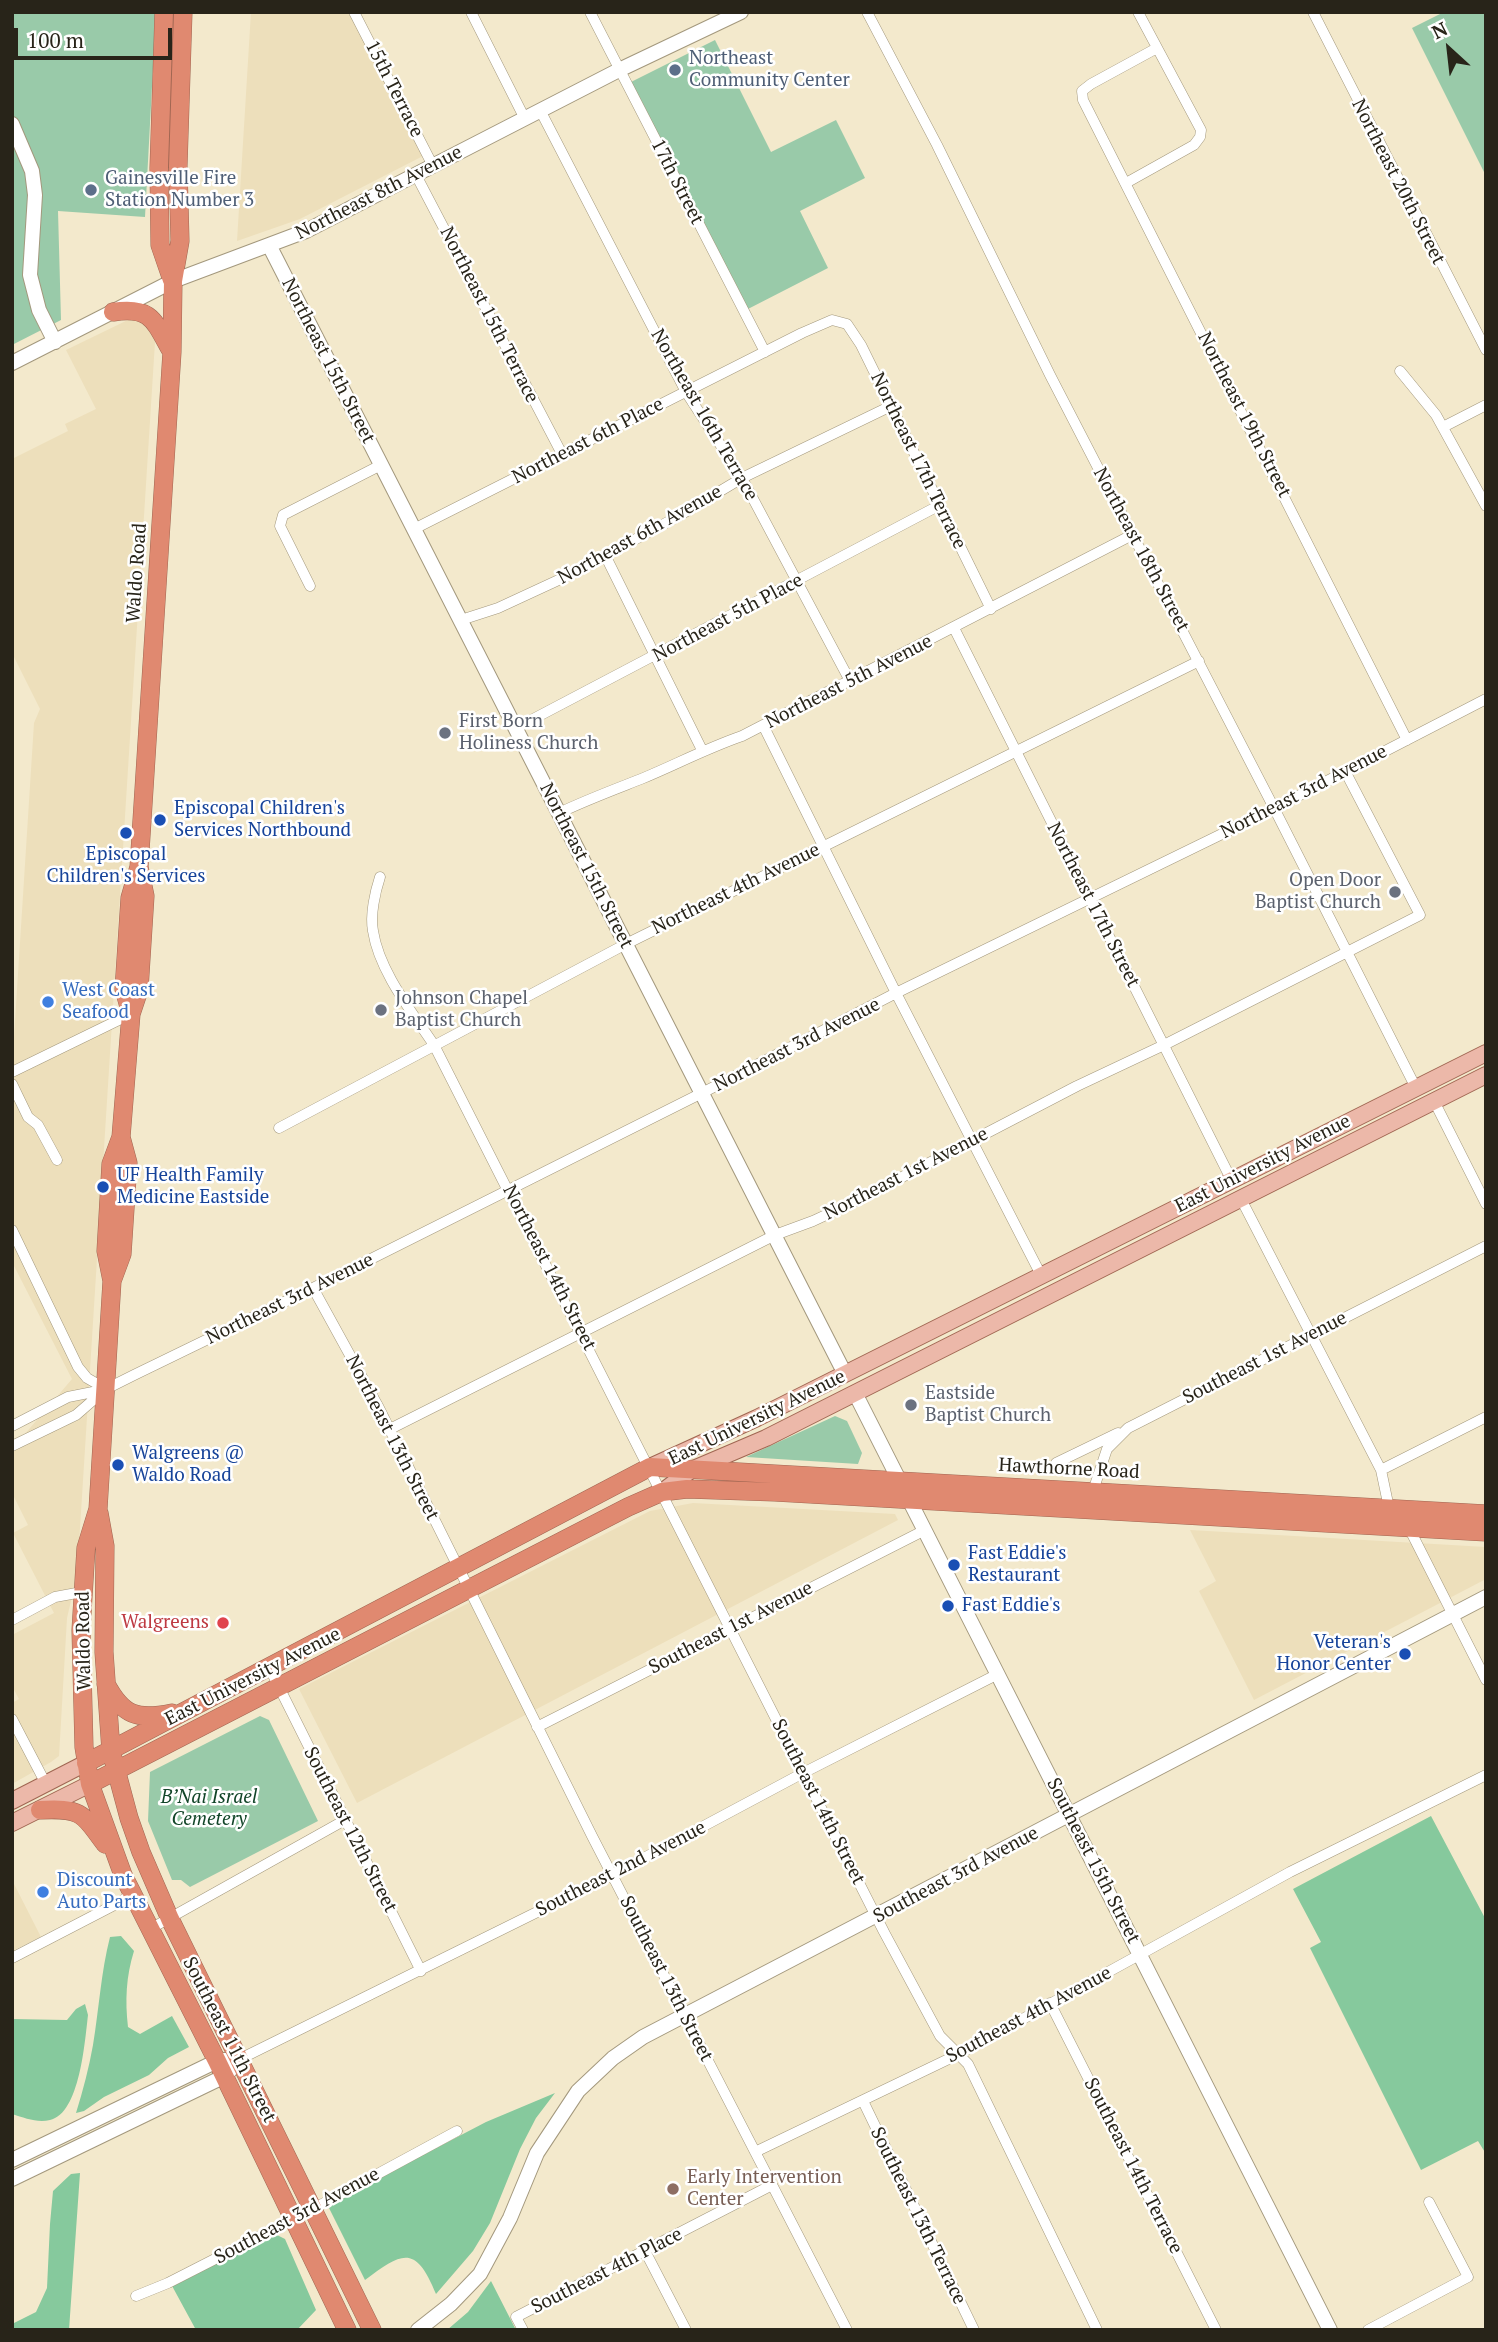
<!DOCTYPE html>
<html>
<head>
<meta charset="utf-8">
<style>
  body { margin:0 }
  #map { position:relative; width:1498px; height:2342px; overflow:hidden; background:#f3e9cc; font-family:"PT Serif",serif }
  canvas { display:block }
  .frame { position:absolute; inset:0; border:14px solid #282419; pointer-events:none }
  .north { position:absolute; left:1414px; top:14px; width:70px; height:70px; -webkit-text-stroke:5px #fff; paint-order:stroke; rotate:333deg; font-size:19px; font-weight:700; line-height:28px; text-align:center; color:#282419 }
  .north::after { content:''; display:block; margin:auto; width:24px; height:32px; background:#282419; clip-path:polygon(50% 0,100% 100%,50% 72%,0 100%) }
  .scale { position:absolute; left:14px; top:28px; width:158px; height:32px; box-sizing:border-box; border:4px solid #282419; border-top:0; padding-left:9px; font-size:21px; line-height:24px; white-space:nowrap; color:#282419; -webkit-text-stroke:5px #fff; paint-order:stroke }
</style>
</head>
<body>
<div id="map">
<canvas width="1498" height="2342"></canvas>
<div class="frame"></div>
<div class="north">N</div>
<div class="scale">100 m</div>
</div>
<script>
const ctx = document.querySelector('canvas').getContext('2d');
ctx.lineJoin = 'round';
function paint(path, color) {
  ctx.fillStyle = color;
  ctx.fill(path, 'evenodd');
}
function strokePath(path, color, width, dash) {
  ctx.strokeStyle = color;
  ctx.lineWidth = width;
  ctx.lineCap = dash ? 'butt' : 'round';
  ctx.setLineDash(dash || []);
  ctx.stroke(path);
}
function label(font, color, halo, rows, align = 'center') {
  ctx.font = font + ' "PT Serif",serif';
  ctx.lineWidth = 5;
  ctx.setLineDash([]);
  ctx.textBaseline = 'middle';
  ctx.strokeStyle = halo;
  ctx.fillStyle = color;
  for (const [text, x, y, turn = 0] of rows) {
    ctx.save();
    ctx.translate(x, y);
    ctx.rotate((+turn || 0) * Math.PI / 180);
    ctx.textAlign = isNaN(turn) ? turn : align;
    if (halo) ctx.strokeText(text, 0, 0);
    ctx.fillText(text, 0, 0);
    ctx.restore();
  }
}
paint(new Path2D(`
  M 251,12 L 353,12 L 425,155 L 300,219 L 237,241 Z
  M 134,317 L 155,333 L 155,342 L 77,1575 L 67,1618 L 59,1756 L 51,1762 L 12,1784 L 12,1703 L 19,1699 L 12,1686 L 12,1635 L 54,1613 L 13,1533 L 28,1525 L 12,1493 L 12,1449 L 72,1379 L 12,1262 L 12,1068 L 34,723 L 40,709 L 12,653 L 12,459 L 68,431 L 65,424 L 96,409 L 66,350 Z
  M 693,1503 L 895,1514 L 898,1520 L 357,1803 L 299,1689 L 650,1511 Z
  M 1190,1530 L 1486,1547 L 1486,1579 L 1254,1700 L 1199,1591 L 1216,1581 Z
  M 12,1880 L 41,1937 L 12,1951 Z`), '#eddfbb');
paint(new Path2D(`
  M 12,12 L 156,12 L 145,217 L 58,211 L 61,320 L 12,345 Z
  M 1444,12 L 1486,12 L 1486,176 L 1412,28 Z
  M 715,40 L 771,152 L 836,120 L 865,178 L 800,211 L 828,268 L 746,310 L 631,82 Z
  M 835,1416 L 847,1421 L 862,1453 L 858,1464 L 746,1457 Z
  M 260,1716 L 269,1720 L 318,1821 L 190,1887 L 181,1880 L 172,1880 L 148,1821 L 150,1772 Z`), '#99caa9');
paint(new Path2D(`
  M 1431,1816 L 1486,1920 L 1486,2154 L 1478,2141 L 1421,2170 L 1310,1948 L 1321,1942 L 1293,1889 Z
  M 121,1936 L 134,1951 C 126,1977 125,2000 128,2027 L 140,2034 L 172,2016 L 189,2047 L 168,2058 L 149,2075 L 104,2097 L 84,2111 L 76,2113 C 83,2090 89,2068 93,2045 C 99,2009 101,1972 110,1937 Z
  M 85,2004 L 88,2015 C 85,2040 80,2114 50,2120 C 37,2123 25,2118 12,2114 L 12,2019 L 67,2020 L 76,2009 Z
  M 555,2093 L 536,2118 L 520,2149 L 490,2223 L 473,2251 L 436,2294 C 416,2245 403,2251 365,2280 L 329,2208 L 333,2202 L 486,2122 Z
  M 80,2173 L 69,2330 L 12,2330 L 12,2322 L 14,2323 L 36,2312 L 47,2288 L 50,2224 L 53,2191 L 71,2174 Z
  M 275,2234 L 285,2239 L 316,2310 L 297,2330 L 196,2330 L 171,2284 Z
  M 491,2281 L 516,2330 L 447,2330 L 468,2312 Z`), '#86c99d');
const street = new Path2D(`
  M 354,12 L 433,166
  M 471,12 L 525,119
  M 590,12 L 765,352
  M 867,12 L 937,145 L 1050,375 L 1274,808 L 1416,1088
  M 1313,12 L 1486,350
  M 1157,48 L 1091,84 L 1082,91 L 1083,100 L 1407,740
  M 540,110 L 686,392 L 742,478 L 850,681
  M 416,175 L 562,454
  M 1126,183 L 1194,145 L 1200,137 L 1201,130 L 1138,12
  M 1400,371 L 1436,415 L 1486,506
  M 1443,427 L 1486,405
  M 414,529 L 802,333 L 832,320 L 847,324 L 861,345 L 991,609
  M 605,555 L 702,750
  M 310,586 L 280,526 L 283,515 L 381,465
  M 461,620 L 498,608 L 565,577 L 677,517 L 742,478 L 891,406
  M 954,628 L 1232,1181
  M 763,725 L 896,993 L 1041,1275
  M 516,728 L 940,505
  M 559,813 C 586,800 613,790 641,779 C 675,765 707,748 742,736 L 1132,535
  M 380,877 C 375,892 370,915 373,931 C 379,971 412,1012 434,1045 L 884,1932 L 940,2036 L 968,2064 L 1097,2330
  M 12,1072 L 131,1014
  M 12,1084 L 28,1117 L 38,1125 L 57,1160
  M 1434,1101 L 1486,1204
  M 279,1128 L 626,944 L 1199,661
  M 1241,1199 L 1381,1470 L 1389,1508
  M 12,1230 L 78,1367 L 87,1378 L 106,1389
  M 313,1288 L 379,1408 L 592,1836 L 847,2330
  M 12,1426 L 68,1397 L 103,1390
  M 390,1429 L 775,1235 L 813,1221 L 858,1200 L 1077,1086 L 1164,1045 L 1420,915 L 1345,771
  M 12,1446 L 76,1415 L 106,1389 L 134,1375 L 313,1288 L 702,1093 L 896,993 L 1267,812 L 1486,699
  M 1056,1463 L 1118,1433
  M 1381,1470 L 1486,1417
  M 1092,1494 L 1107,1449 L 1128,1428 L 1486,1246
  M 1409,1528 L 1486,1680
  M 12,1620 L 55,1597 L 82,1592
  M 269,1667 L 421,1971
  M 12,1719 L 46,1784
  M 537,1727 L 925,1530
  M 150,1929 L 345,1820
  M 12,1958 L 120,1902 L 132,1894
  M 1050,2003 L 1216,2330
  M 240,2059 L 612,1875 L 803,1773 L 998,1674
  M 863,2101 L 974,2330
  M 755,2152 L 959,2054 L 1290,1872 L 1486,1775
  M 645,2251 L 686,2330
  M 136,2296 L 168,2283 L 313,2209 L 457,2131
  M 523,2330 L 516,2317 L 772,2185
  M 1368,2330 L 1468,2277 L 1429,2202`);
const secondary = new Path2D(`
  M 12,124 L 32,171 L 35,195 L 30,275 L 39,310 L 55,342
  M 269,245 L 845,1374
  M 12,363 L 173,281 L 306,231 L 619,70 L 741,12
  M 855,1393 L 1330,2330
  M 12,2160 L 217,2061 L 225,2060
  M 12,2179 L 225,2076 L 240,2059
  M 418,2330 L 451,2304 L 480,2274 L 510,2218 L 537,2153 L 578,2091 L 613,2058 L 643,2037 L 1486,1597`);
const primary = new Path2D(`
  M 650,1467 L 757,1418 L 1486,1053
  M 662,1492 L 691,1470 L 766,1438 L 1486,1075
  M 12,1801 L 86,1763
  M 12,1823 L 90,1784`);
const highway = new Path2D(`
  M 164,12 L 159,168 L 160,245 L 172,280
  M 113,312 C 150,306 154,320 170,349
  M 139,867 L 145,896 L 139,990 L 131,1014 L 121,1137 L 111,1164 L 106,1251 L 112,1281 L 98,1509 L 86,1548 L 81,1630 L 84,1747 L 90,1784 L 123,1875 L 217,2061 L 347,2330
  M 131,1014 L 124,989 L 130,898 L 139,867 L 172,352 L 173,281 L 180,241 L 178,166 L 183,12
  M 112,1281 L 122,1254 L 128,1163 L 121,1137
  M 99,1513 L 105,1546 L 104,1652 L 111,1751 L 129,1818 L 141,1852 L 170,1919 L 372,2330
  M 106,1684 C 123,1716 137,1720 172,1713
  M 86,1763 L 650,1467 L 1486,1514
  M 90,1784 L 628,1507 L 662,1492 L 687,1489 L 775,1492 L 1486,1532
  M 40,1810 C 80,1808 82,1812 105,1844`);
strokePath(street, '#a3987d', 11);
strokePath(secondary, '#a3987d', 16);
strokePath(primary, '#a06652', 18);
strokePath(highway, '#a06652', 19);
strokePath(street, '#fff', 10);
strokePath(secondary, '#fff', 14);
strokePath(primary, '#ecb8a9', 16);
strokePath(highway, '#e08970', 18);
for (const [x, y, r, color] of [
  [675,70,7,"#5c6f8a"],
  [91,190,7,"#5c6f8a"],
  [445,733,7,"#6b7280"],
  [160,820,7,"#1a4fb4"],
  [126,833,7,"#1a4fb4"],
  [1395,892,7,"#6b7280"],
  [48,1002,7,"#3f7fe0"],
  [381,1010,7,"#6b7280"],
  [103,1187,7,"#1a4fb4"],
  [911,1405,7,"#6b7280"],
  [118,1465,7,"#1a4fb4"],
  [954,1565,7,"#1a4fb4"],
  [948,1606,7,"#1a4fb4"],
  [223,1623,7,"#e0444e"],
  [1405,1654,7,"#1a4fb4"],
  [43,1892,7,"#3f7fe0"],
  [673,2189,7,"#8d6e63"]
]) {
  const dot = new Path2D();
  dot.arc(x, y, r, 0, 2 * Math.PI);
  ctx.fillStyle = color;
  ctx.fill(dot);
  strokePath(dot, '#fff', 2.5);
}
label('19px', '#4e5e75', '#fff', [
  ["Northeast",689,59],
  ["Community Center",689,81],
  ["Gainesville Fire",105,179],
  ["Station Number 3",105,201]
], 'left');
label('19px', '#282419', '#fff', [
  ["15th Terrace",394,89,63],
  ["17th Street",677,182,63],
  ["Northeast 20th Street",1398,182,63],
  ["Northeast 8th Avenue",379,193,-27],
  ["Northeast 15th Terrace",489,315,63],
  ["Northeast 15th Street",328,361,63],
  ["Northeast 16th Terrace",704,415,60],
  ["Northeast 19th Street",1244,415,63],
  ["Northeast 6th Place",588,441,-27],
  ["Northeast 17th Terrace",918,461,64],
  ["Northeast 6th Avenue",640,535,-29],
  ["Northeast 18th Street",1141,550,62],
  ["Waldo Road",137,573,-86],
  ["Northeast 5th Place",728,618,-28],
  ["Northeast 5th Avenue",849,682,-27],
  ["Northeast 3rd Avenue",1304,792,-27],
  ["Northeast 15th Street",586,866,63],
  ["Northeast 4th Avenue",736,889,-26],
  ["Northeast 17th Street",1093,905,63],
  ["Northeast 3rd Avenue",797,1045,-27],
  ["East University Avenue",1263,1164,-27],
  ["Northeast 1st Avenue",906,1174,-27],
  ["Northeast 14th Street",549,1268,63],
  ["Northeast 3rd Avenue",290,1299,-26],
  ["Southeast 1st Avenue",1265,1358,-27],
  ["East University Avenue",757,1418,-26],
  ["Northeast 13th Street",392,1438,63],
  ["Hawthorne Road",1069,1469,3],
  ["Southeast 1st Avenue",731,1628,-27],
  ["Waldo Road",84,1641,-91],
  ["East University Avenue",253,1677,-27],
  ["Southeast 14th Street",818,1802,63],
  ["Southeast 12th Street",350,1830,63],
  ["Southeast 15th Street",1093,1861,63],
  ["Southeast 2nd Avenue",621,1869,-27],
  ["Southeast 3rd Avenue",956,1875,-28],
  ["Southeast 13th Street",666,1979,63],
  ["Southeast 4th Avenue",1029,2015,-28],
  ["Southeast 11th Street",229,2040,63],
  ["Southeast 14th Terrace",1133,2166,63],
  ["Southeast 3rd Avenue",297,2216,-28],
  ["Southeast 13th Terrace",918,2216,64],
  ["Southeast 4th Place",607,2271,-27]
]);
label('19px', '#5b616d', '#fff', [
  ["First Born",459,722],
  ["Holiness Church",459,744],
  ["Open Door",1381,881,"right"],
  ["Baptist Church",1381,903,"right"],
  ["Johnson Chapel",395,999],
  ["Baptist Church",395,1021],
  ["Eastside",925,1394],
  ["Baptist Church",925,1416]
], 'left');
label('19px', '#164399', '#fff', [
  ["Episcopal Children's",174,809],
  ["Services Northbound",174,831],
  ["Episcopal",126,855,"center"],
  ["Children's Services",126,877,"center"],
  ["UF Health Family",117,1176],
  ["Medicine Eastside",117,1198],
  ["Walgreens @",132,1454],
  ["Waldo Road",132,1476],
  ["Fast Eddie's",968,1554],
  ["Restaurant",968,1576],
  ["Fast Eddie's",962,1606],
  ["Veteran's",1391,1643,"right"],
  ["Honor Center",1391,1665,"right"]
], 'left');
label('19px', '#366cbe', '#fff', [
  ["West Coast",62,991],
  ["Seafood",62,1013],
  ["Discount",57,1881],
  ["Auto Parts",57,1903]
], 'left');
label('19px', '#be3a42', '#fff', [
  ["Walgreens",209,1623]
], 'right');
label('italic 19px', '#114528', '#fff', [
  ["B’Nai Israel",209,1798],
  ["Cemetery",209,1820]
]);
label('19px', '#785e54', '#fff', [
  ["Early Intervention",687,2178],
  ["Center",687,2200]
], 'left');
</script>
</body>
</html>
